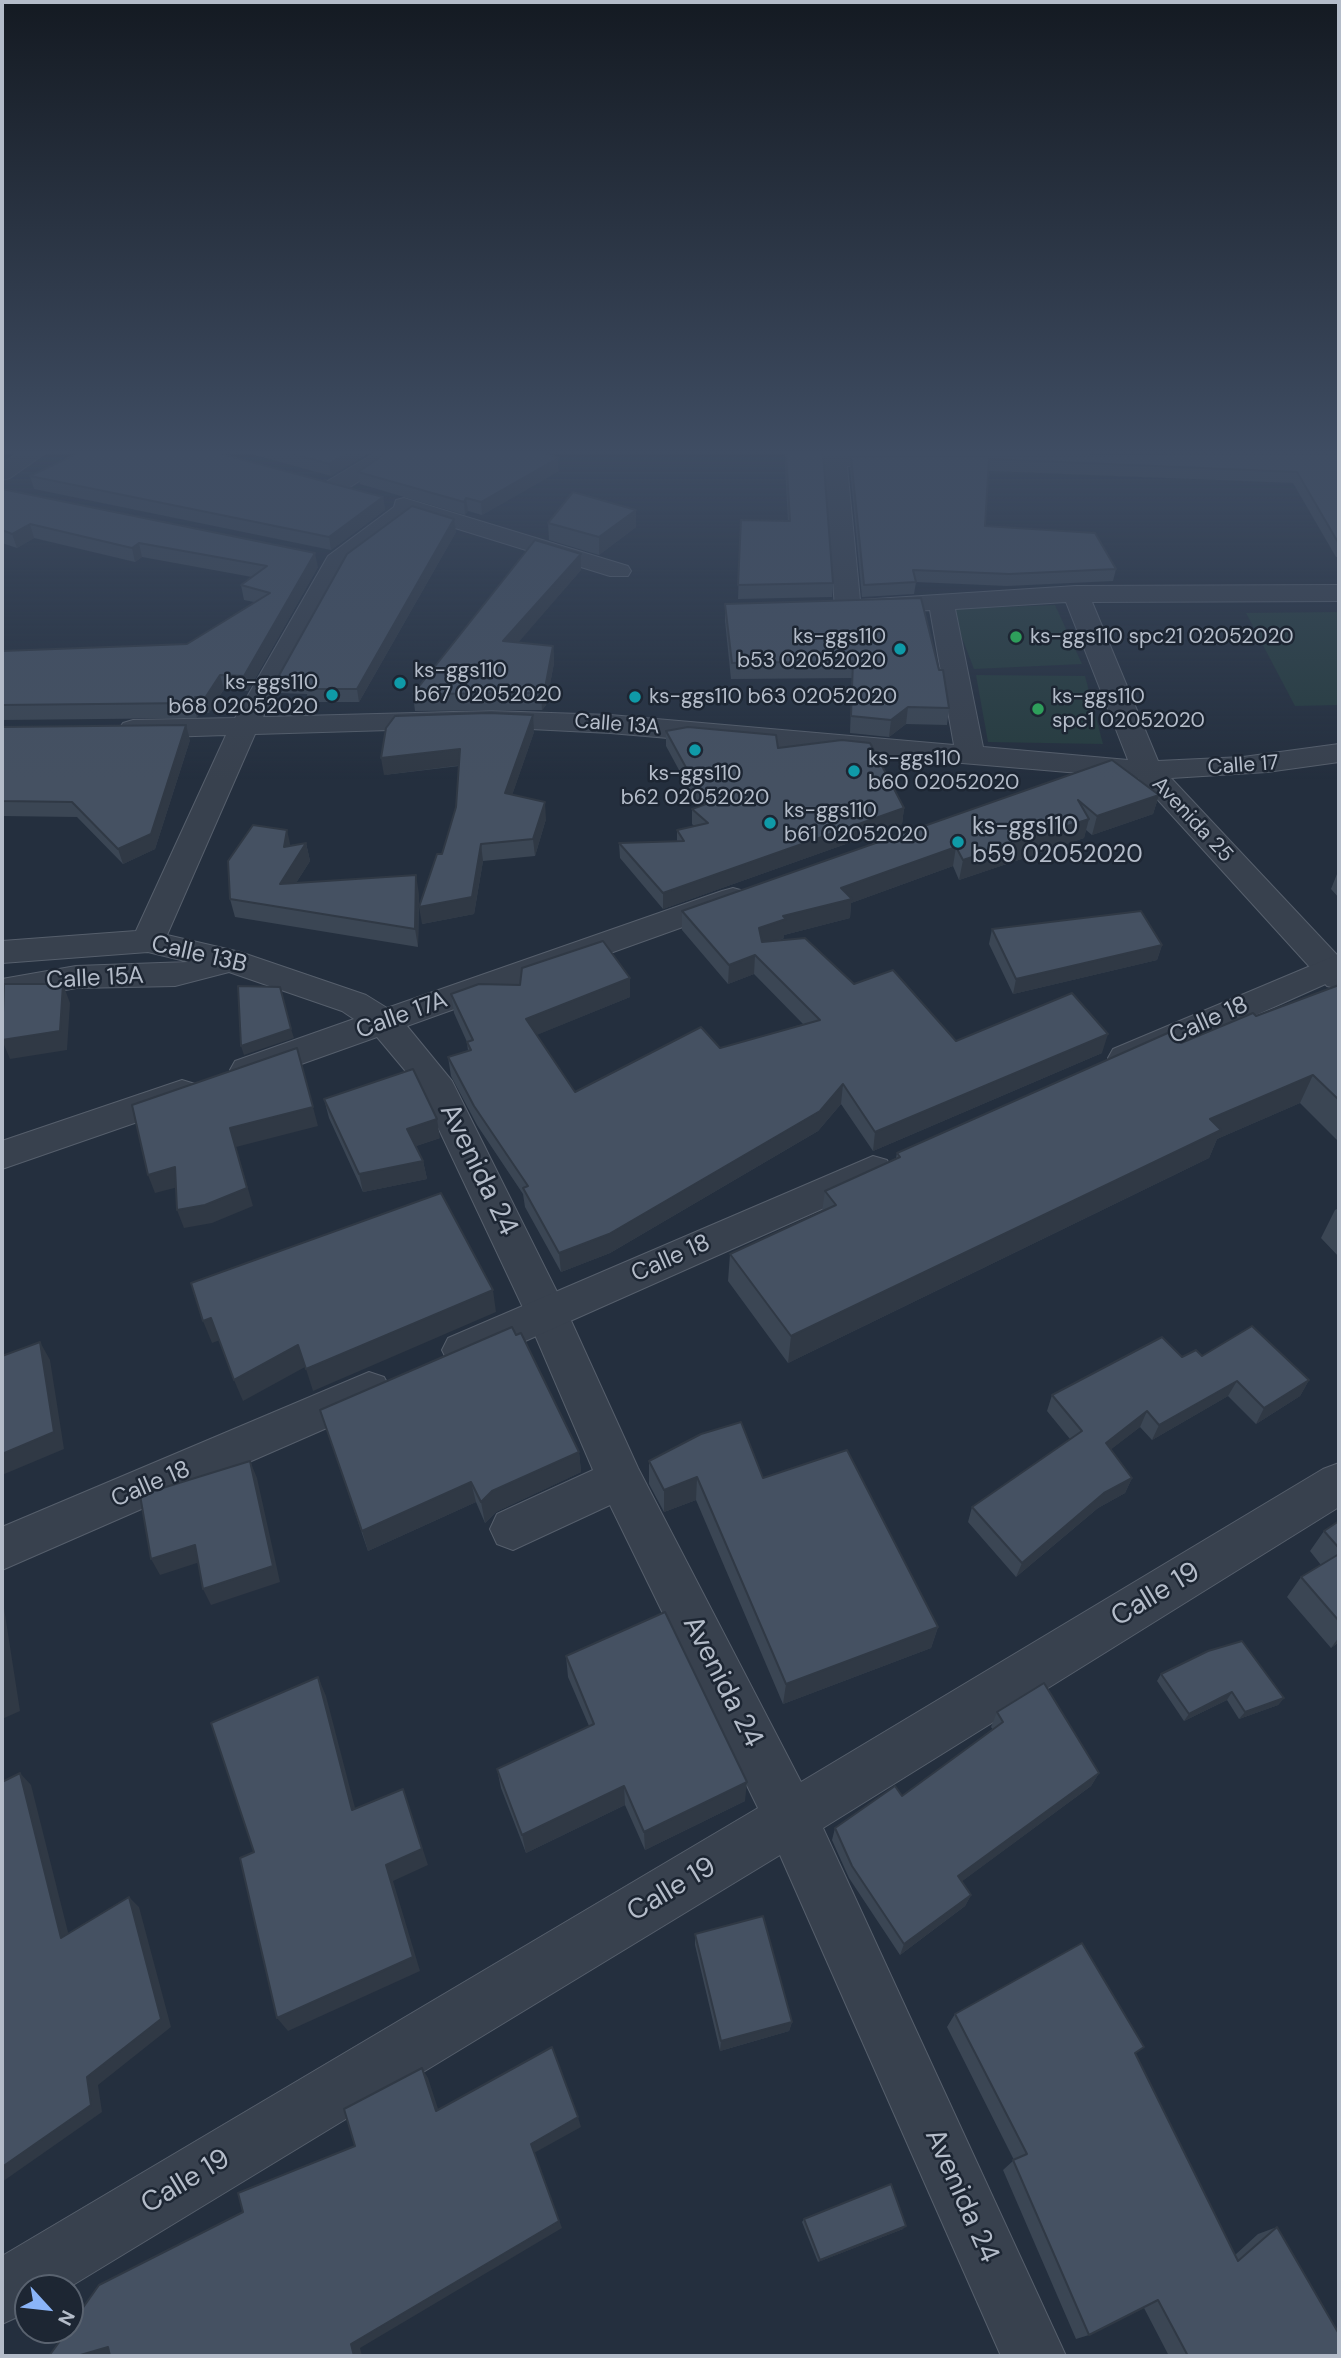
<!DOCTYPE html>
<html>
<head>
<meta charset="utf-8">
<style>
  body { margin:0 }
  #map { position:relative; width:1341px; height:2358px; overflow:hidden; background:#242f3e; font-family:"DM Sans",sans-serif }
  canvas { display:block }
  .frame { position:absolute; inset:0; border:4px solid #b4bcc9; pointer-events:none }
  .north { position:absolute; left:14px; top:2274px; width:70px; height:70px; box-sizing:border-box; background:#1d2633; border:2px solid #59626f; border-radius:50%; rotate:117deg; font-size:19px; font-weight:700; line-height:28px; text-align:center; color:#b4bcc9 }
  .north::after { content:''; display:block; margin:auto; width:24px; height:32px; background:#8ab4f8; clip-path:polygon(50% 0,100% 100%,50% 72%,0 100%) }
</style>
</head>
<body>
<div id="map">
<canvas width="1341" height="2358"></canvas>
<div class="frame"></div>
<div class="north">N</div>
</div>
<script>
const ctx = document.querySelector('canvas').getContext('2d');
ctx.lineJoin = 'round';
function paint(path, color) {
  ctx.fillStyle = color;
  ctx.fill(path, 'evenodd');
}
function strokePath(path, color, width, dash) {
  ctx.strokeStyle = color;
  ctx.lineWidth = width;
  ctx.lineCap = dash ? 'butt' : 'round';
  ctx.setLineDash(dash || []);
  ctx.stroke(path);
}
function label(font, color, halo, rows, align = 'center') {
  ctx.font = font + ' "DM Sans",sans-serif';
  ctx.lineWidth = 5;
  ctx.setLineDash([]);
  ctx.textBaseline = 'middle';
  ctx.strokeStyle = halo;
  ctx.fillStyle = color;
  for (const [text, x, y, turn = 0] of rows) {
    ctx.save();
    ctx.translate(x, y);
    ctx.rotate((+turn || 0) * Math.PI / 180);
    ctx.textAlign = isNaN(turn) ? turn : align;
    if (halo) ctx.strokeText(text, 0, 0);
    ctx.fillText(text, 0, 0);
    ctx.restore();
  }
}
paint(new Path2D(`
  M 1055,605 L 1082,664 L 974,669 L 951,609 Z
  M 1339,612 L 1339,705 L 1295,706 L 1246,613 Z
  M 976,675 L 1085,676 L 1103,744 L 988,742 Z`), '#263c3f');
const minor = new Path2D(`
  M 23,450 L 50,450 L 10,478 L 2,480 L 2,463 Z
  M 380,450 L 408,450 L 342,492 L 326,492 L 322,487 L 326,482 Z
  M 816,450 L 1082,450 L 1089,456 L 1078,463 L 847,466 L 860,600 L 1076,586 L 1339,585 L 1339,601 L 1092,602 L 1158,761 L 1243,757 L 1339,744 L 1339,762 L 1267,772 L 1171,778 L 1339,957 L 1339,989 L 1327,986 L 1138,778 L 610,733 L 491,727 L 255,734 L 167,935 L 240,952 L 366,995 L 387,1008 L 722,891 L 733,888 L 744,891 L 749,898 L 744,905 L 407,1026 L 452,1081 L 568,1314 L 638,1468 L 801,1782 L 1323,1469 L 1339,1463 L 1339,1507 L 823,1828 L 1066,2356 L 1001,2356 L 780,1855 L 68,2288 L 28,2288 L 28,2312 L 2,2324 L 2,2256 L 758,1808 L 610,1505 L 513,1550 L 497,1544 L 490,1529 L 497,1514 L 593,1470 L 526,1314 L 419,1087 L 377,1037 L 248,1083 L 235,1079 L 230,1070 L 235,1061 L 354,1019 L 342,1011 L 229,972 L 175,986 L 76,988 L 2,1002 L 2,979 L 76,966 L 189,962 L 148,952 L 2,963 L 2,941 L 136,931 L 226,735 L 133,738 L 123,735 L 119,729 L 123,723 L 133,720 L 235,718 L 328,556 L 394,507 L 396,500 L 404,498 L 628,566 L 631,571 L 628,576 L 610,576 L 413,515 L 347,565 L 263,717 L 491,711 L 610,715 L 954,745 L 930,610 L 869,614 L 859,610 L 848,616 L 839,613 L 835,608 L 824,460 ZM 1066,602 L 1128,760 L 983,747 L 955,609 Z
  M 182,1080 L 195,1084 L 200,1093 L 195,1102 L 2,1169 L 2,1141 Z`);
const tertiary = new Path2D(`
  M 1339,954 L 1339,978 L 1139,1067 L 1126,1071 L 1113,1067 L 1108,1058 L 1113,1049 Z
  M 873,1156 L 887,1160 L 892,1170 L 887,1180 L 478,1362 L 463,1368 L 448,1362 L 442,1350 L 448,1338 Z
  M 369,1372 L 384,1377 L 391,1390 L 384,1403 L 2,1570 L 2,1527 Z`);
strokePath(minor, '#565f6c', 2);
strokePath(tertiary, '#565f6c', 2);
paint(minor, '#38414e');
paint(tertiary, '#38414e');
paint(new Path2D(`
  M 236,450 L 374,450 L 331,476 Z
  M 539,452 L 559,471 L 482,515 L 468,511 L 465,515 L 360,484 L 358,472 Z
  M 786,453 L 833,583 L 832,597 L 738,599 L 741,520 L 788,521 L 785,466 Z
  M 1339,454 L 1339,557 L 1336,557 L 1293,483 L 988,471 L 985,526 L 1116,569 L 1113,581 L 1007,586 L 916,582 L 914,594 L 862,597 L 850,469 L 851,457 Z
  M 30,476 L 383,497 L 385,510 L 331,550 L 34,489 Z
  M 2,489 L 318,567 L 248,691 L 224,689 L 209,713 L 199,712 L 197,718 L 2,720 L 2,651 L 187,644 L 254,602 L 244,600 L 241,585 L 252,577 L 142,557 L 135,562 L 34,538 L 17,548 L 2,543 Z
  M 636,510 L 636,527 L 599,555 L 549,540 L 548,523 Z
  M 454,519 L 456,532 L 359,702 L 309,702 L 307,694 L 280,693 L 277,679 Z
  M 581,570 L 518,642 L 553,646 L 554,663 L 546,705 L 542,710 L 415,711 L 413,694 Z
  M 725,604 L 939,670 L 949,708 L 947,725 L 906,724 L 889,737 L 850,733 L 852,678 L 731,679 L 725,621 Z
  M 2,727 L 190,740 L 155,849 L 123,864 L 77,817 L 2,816 Z
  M 666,731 L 778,748 L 904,808 L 902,824 L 663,909 L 620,858 L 619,843 L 677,841 L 677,830 L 694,826 L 692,824 L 692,809 L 699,807 L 666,746 Z
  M 534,732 L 512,795 L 546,819 L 535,856 L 483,861 L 474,914 L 422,924 L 456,807 L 459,766 L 384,775 Z
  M 1112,760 L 1159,795 L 1153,814 L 1092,835 L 1086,830 L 1084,838 L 959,880 L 953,866 L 851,903 L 850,918 L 784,935 L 784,938 L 780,940 L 854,984 L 956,1041 L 1102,1053 L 873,1151 L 841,1104 L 818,1131 L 610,1253 L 561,1272 L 525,1207 L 523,1194 L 477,1125 L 451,1076 L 448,1057 L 468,1051 L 467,1042 L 454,1013 L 451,994 L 520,985 L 630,978 L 630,997 L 536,1035 L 575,1092 L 803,1024 L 754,974 L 728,984 L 682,930 L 682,911 Z
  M 306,843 L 310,861 L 296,883 L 419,894 L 418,947 L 235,917 L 230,899 L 291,845 Z
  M 1339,869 L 1339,898 L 1331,889 Z
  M 992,929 L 1162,945 L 1157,960 L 1013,994 L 989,944 Z
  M 1339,985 L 1339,1142 L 1300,1103 L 1217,1139 L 1209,1158 L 788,1363 L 728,1281 L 730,1254 L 822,1212 L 825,1191 L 896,1158 L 897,1153 L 1181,1043 Z
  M 324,1099 L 440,1138 L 416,1146 L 423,1161 L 427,1179 L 363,1192 L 329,1118 Z
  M 1339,1208 L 1339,1257 L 1321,1238 L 1335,1210 Z
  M 1202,1356 L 1309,1380 L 1300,1396 L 1256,1424 L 1228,1396 L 1152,1440 L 1140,1427 L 1111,1449 L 1132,1478 L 1125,1493 L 1098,1508 L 1016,1577 L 968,1522 L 972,1507 L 1070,1439 L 1047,1411 L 1052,1395 L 1182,1357 Z
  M 320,1410 L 579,1452 L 581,1472 L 496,1512 L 485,1523 L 476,1502 L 368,1551 Z
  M 649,1461 L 763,1478 L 938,1627 L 931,1648 L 783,1704 L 696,1500 L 664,1512 L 649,1484 Z
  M 1339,1521 L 1339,1642 L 1331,1648 L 1287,1597 L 1301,1577 L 1321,1565 L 1310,1551 L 1324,1531 Z
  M 566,1656 L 745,1801 L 645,1850 L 625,1805 L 526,1853 L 501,1788 L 497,1769 L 589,1726 L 568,1677 Z
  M 1161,1674 L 1284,1698 L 1278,1705 L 1239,1719 L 1227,1700 L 1184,1721 L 1157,1681 Z
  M 997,1712 L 1099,1773 L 1091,1786 L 962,1881 L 971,1895 L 965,1906 L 900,1955 L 849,1878 L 832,1840 L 835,1828 L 902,1796 L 993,1730 L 991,1727 Z
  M 695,1934 L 792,2022 L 789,2031 L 720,2051 L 695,1945 Z
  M 955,2014 L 1136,2055 L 1235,2255 L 1258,2234 L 1277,2227 L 1339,2356 L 1169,2356 L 1144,2308 L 1089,2335 L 1076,2339 L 1003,2170 L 1014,2160 L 947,2027 Z
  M 804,2219 L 903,2229 L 818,2262 L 802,2222 Z`), '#3b4654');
paint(new Path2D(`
  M 351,450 L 374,450 L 331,476 L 329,464 Z
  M 558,458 L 559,471 L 482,515 L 481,502 Z
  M 383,497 L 385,510 L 331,550 L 329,537 Z
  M 466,498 L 468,511 L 465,515 L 464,502 Z
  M 636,510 L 636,527 L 599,555 L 599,537 Z
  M 454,519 L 456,532 L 359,702 L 357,689 Z
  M 30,524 L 34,538 L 17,548 L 12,534 Z
  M 139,543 L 142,557 L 135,562 L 132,548 Z
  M 315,553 L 318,567 L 248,691 L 244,676 Z
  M 581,554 L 581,570 L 505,658 L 503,641 Z
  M 553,646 L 554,663 L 546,705 L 542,710 L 541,693 Z
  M 220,675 L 224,689 L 209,713 L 205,698 Z
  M 195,697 L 199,712 L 197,718 L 193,703 Z
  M 908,707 L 906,724 L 889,737 L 891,720 Z
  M 533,715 L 534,732 L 507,810 L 505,793 Z
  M 186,725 L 190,740 L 155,849 L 123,864 L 118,849 Z
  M 460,749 L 462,765 L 384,775 L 381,758 Z
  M 1159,795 L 1153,814 L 1092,835 L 1097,816 Z
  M 545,802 L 546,819 L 535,856 L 533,839 Z
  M 904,808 L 902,824 L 663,909 L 663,893 Z
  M 1089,819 L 1084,838 L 959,880 L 963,860 Z
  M 287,830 L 291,848 L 284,847 Z
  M 306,843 L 310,861 L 284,902 L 280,884 Z
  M 481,844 L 483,861 L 474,914 L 422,924 L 419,907 Z
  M 956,847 L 953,866 L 851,903 L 850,918 L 784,935 L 784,938 L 758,947 L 759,928 L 841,888 Z
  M 416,875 L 419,894 L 418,947 L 415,929 Z
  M 1162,945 L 1157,960 L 1013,994 L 1016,979 Z
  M 755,955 L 754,974 L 728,984 L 729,965 Z
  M 630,978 L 630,997 L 527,1039 L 526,1019 Z
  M 63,984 L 70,1003 L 67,1050 L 10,1059 L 2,1040 Z
  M 291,1029 L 294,1038 L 244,1055 L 241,1046 Z
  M 1108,1034 L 1102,1053 L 873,1151 L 875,1132 Z
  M 1313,1075 L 1300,1103 L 1217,1139 L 1209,1158 L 788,1363 L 791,1336 L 1210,1119 Z
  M 843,1084 L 841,1104 L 818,1131 L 610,1253 L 561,1272 L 559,1253 Z
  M 313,1107 L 318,1126 L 236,1147 L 253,1206 L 212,1223 L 184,1228 L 177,1210 L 230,1128 Z
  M 437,1119 L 440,1138 L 410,1148 L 407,1129 Z
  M 423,1161 L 427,1179 L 363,1192 L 359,1174 Z
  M 175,1167 L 182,1186 L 155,1193 L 148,1175 Z
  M 493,1290 L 496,1312 L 313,1391 L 306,1369 Z
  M 211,1318 L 220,1340 L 212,1343 L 203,1321 Z
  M 40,1342 L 50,1360 L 64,1449 L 2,1475 L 2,1454 Z
  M 298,1345 L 305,1367 L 243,1401 L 234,1380 Z
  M 1309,1380 L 1300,1396 L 1256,1424 L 1264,1408 Z
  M 1237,1381 L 1228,1396 L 1152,1440 L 1159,1425 Z
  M 1147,1411 L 1140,1427 L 1100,1458 L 1106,1443 Z
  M 579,1452 L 581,1472 L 496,1512 L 485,1523 L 481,1502 L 492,1491 Z
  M 250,1461 L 257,1478 L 280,1582 L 211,1605 L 203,1589 Z
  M 697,1477 L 696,1500 L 664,1512 L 664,1490 Z
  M 1132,1478 L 1125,1493 L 1098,1508 L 1016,1577 L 1022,1563 L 1104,1493 Z
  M 471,1482 L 476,1502 L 368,1551 L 362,1531 Z
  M 195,1545 L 203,1561 L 160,1575 L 151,1559 Z
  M 2,1595 L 20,1711 L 2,1719 Z
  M 938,1627 L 931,1648 L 783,1704 L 786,1684 Z
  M 1339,1637 L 1339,1642 L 1331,1648 Z
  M 318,1677 L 326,1696 L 360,1827 L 352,1810 Z
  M 1232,1692 L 1227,1700 L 1184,1721 L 1189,1714 Z
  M 1284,1698 L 1278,1705 L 1239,1719 L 1245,1712 Z
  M 20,1773 L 31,1785 L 72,1948 L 61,1938 Z
  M 1099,1773 L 1091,1786 L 953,1888 L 958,1876 Z
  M 747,1782 L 745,1801 L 645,1850 L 644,1832 Z
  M 624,1786 L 625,1805 L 526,1853 L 522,1835 Z
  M 403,1789 L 428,1865 L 393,1881 L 420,1971 L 288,2031 L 277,2018 L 386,1865 Z
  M 971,1895 L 965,1906 L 900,1955 L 904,1944 Z
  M 129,1897 L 139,1907 L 171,2027 L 98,2085 L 102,2112 L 2,2182 L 2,2167 L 87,2077 Z
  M 792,2022 L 789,2031 L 720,2051 L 721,2041 Z
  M 422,2068 L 428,2078 L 442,2121 L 436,2111 Z
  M 578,2117 L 581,2127 L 534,2153 L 562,2228 L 360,2348 L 362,2356 L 354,2356 L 351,2344 L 531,2144 Z
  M 906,2226 L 903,2229 L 818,2262 L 820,2260 Z
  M 108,2347 L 123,2351 L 106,2356 L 77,2356 Z`), '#303945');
const building = new Path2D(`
  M 85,450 L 206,450 L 383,497 L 329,537 L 30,476 Z
  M 279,450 L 351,450 L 329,464 Z
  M 391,450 L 534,450 L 558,458 L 481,502 L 466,498 L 464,502 L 358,472 Z
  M 786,453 L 823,453 L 833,583 L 738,585 L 741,520 L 790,521 Z
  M 1339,454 L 1339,544 L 1297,472 L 989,459 L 985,526 L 1095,533 L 1116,569 L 1009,574 L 913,570 L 916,582 L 864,585 L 851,457 Z
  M 2,489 L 315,553 L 244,676 L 220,675 L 205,698 L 195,697 L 193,703 L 2,705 L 2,651 L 187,644 L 270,593 L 241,585 L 267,566 L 139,543 L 132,548 L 30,524 L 12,534 L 2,530 Z
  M 573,492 L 636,510 L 599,537 L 548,523 Z
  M 412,506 L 454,519 L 357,689 L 306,689 L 308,681 L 277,679 L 347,554 Z
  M 535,540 L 581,554 L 503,641 L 553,646 L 545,688 L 541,693 L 413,694 Z
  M 921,598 L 939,670 L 943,670 L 949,708 L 908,707 L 891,720 L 851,716 L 853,661 L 732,663 L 725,604 Z
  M 489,713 L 533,715 L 505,793 L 545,802 L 533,839 L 481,844 L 472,897 L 419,907 L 437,854 L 442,854 L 456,807 L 460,749 L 381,758 L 386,728 L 395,716 Z
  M 186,725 L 151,834 L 118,849 L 72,802 L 2,801 L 2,727 Z
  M 688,727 L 776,735 L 778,748 L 842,740 L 870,743 L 904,808 L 663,893 L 619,843 L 684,841 L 677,830 L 708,823 L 692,809 L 706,804 L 666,731 Z
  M 1112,760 L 1159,795 L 1097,816 L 1078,800 L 1089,819 L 963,860 L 956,847 L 841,888 L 852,899 L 783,916 L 786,919 L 759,928 L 762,942 L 805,938 L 854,984 L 893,970 L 956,1041 L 1072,993 L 1108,1034 L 875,1132 L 843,1084 L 820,1111 L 609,1234 L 559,1253 L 523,1188 L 528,1186 L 474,1106 L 448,1057 L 471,1050 L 467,1042 L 473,1040 L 451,994 L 479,984 L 520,985 L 522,968 L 603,941 L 630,978 L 526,1019 L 575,1092 L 701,1027 L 720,1048 L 820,1020 L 755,955 L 729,965 L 682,911 Z
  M 253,825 L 287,830 L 284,847 L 306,843 L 280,884 L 416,875 L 415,929 L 230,899 L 228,861 Z
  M 1141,911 L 1162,945 L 1016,979 L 992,929 Z
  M 4,984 L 63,984 L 60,1031 L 2,1040 Z
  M 1339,985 L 1339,1100 L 1313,1075 L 1210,1119 L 1221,1130 L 791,1336 L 730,1254 L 836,1205 L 825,1191 L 900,1157 L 897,1153 L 1170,1032 L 1181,1043 L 1253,1013 L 1256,1016 Z
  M 238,986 L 280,987 L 291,1029 L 241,1046 Z
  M 297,1048 L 313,1107 L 230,1128 L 247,1188 L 205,1205 L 177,1210 L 175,1167 L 148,1175 L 132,1105 Z
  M 413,1069 L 437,1119 L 407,1129 L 423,1161 L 359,1174 L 324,1099 Z
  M 441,1193 L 493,1290 L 306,1369 L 298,1345 L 234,1380 L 211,1318 L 203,1321 L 191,1283 Z
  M 1252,1326 L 1309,1380 L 1264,1408 L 1237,1381 L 1159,1425 L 1147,1411 L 1106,1443 L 1132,1478 L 1104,1493 L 1022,1563 L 972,1507 L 1082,1431 L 1052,1395 L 1162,1337 L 1182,1357 L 1196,1350 L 1202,1356 Z
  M 512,1327 L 516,1335 L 521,1333 L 579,1452 L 492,1491 L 481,1502 L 471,1482 L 362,1531 L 320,1410 Z
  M 40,1342 L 54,1432 L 2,1454 L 2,1356 Z
  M 741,1422 L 763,1478 L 847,1450 L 938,1627 L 786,1684 L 697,1477 L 664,1490 L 649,1461 L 701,1434 Z
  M 250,1461 L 273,1566 L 203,1589 L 195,1545 L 151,1559 L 140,1495 Z
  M 1339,1521 L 1339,1548 L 1324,1531 Z
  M 1339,1554 L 1339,1621 L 1301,1577 Z
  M 665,1612 L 747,1782 L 644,1832 L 624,1786 L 522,1835 L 497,1769 L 594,1724 L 566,1656 Z
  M 1242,1641 L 1284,1698 L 1245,1712 L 1232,1692 L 1189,1714 L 1161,1674 L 1208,1651 Z
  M 2,1674 L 5,1693 L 2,1694 Z
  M 318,1677 L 352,1810 L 403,1789 L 422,1849 L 386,1865 L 413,1957 L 277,2018 L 240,1858 L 254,1852 L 211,1723 Z
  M 1044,1683 L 1099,1773 L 958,1876 L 971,1895 L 904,1944 L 852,1866 L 835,1828 L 895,1786 L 902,1796 L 1003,1722 L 997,1712 Z
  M 20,1773 L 61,1938 L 129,1897 L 161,2019 L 87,2077 L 91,2105 L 2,2167 L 2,1782 Z
  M 763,1916 L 792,2022 L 721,2041 L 695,1934 Z
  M 1082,1943 L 1144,2047 L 1135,2053 L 1238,2261 L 1277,2227 L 1339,2334 L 1339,2356 L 1188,2356 L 1158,2300 L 1089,2335 L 1013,2160 L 1027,2154 L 955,2014 Z
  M 552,2047 L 578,2117 L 531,2144 L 559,2221 L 351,2344 L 354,2356 L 110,2356 L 108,2347 L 77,2356 L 49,2356 L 68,2330 L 70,2330 L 70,2326 L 99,2285 L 243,2212 L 238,2193 L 355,2146 L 344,2109 L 422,2068 L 436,2111 Z
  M 891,2184 L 906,2226 L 820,2260 L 804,2219 Z`);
paint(building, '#455162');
strokePath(building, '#303945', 2);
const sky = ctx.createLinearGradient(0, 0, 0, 780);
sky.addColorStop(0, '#141a22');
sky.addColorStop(0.58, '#3f4d63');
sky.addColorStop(1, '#3f4d6300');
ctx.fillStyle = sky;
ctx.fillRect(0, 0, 1341, 780);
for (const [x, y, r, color] of [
  [1016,637,7,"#2e9e5b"],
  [900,649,7,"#0f9aa8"],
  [400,683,7,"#0f9aa8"],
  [332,695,7,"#0f9aa8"],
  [635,697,7,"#0f9aa8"],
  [1038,709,7,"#2e9e5b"],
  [695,750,7,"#0f9aa8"],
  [854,771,7,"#0f9aa8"],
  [770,823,7,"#0f9aa8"],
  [958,842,7,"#0f9aa8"]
]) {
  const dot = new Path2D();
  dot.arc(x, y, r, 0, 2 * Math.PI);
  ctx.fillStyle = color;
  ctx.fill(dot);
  strokePath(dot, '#1d2633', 2.5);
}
label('21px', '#b4bcc9', '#1d2633', [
  ["ks-ggs110",886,637,"right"],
  ["b53 02052020",886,661,"right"],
  ["ks-ggs110 spc21 02052020",1030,637],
  ["ks-ggs110",414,671],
  ["b67 02052020",414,695],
  ["ks-ggs110",318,683,"right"],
  ["b68 02052020",318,707,"right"],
  ["ks-ggs110 b63 02052020",649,697],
  ["ks-ggs110",1052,697],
  ["spc1 02052020",1052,721],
  ["ks-ggs110",868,759],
  ["b60 02052020",868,783],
  ["ks-ggs110",695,774,"center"],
  ["b62 02052020",695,798,"center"],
  ["ks-ggs110",784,811],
  ["b61 02052020",784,835]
], 'left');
label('21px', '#b4bcc9', '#1d2633', [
  ["Calle 13A",617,725,4],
  ["Calle 17",1243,766,-4],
  ["Avenida 25",1192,820,47]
]);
label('24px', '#b4bcc9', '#1d2633', [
  ["ks-ggs110",972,828],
  ["b59 02052020",972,856]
], 'left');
label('24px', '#b4bcc9', '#1d2633', [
  ["Calle 13B",199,955,13],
  ["Calle 15A",95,979,-3],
  ["Calle 17A",402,1016,-20],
  ["Calle 18",1209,1021,-24],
  ["Calle 18",671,1259,-24],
  ["Calle 18",151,1485,-23]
]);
label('28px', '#b4bcc9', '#1d2633', [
  ["Avenida 24",478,1170,64],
  ["Calle 19",1156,1595,-31],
  ["Avenida 24",722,1682,63],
  ["Calle 19",672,1890,-31],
  ["Calle 19",186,2182,-31],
  ["Avenida 24",961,2196,66]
]);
</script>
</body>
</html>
